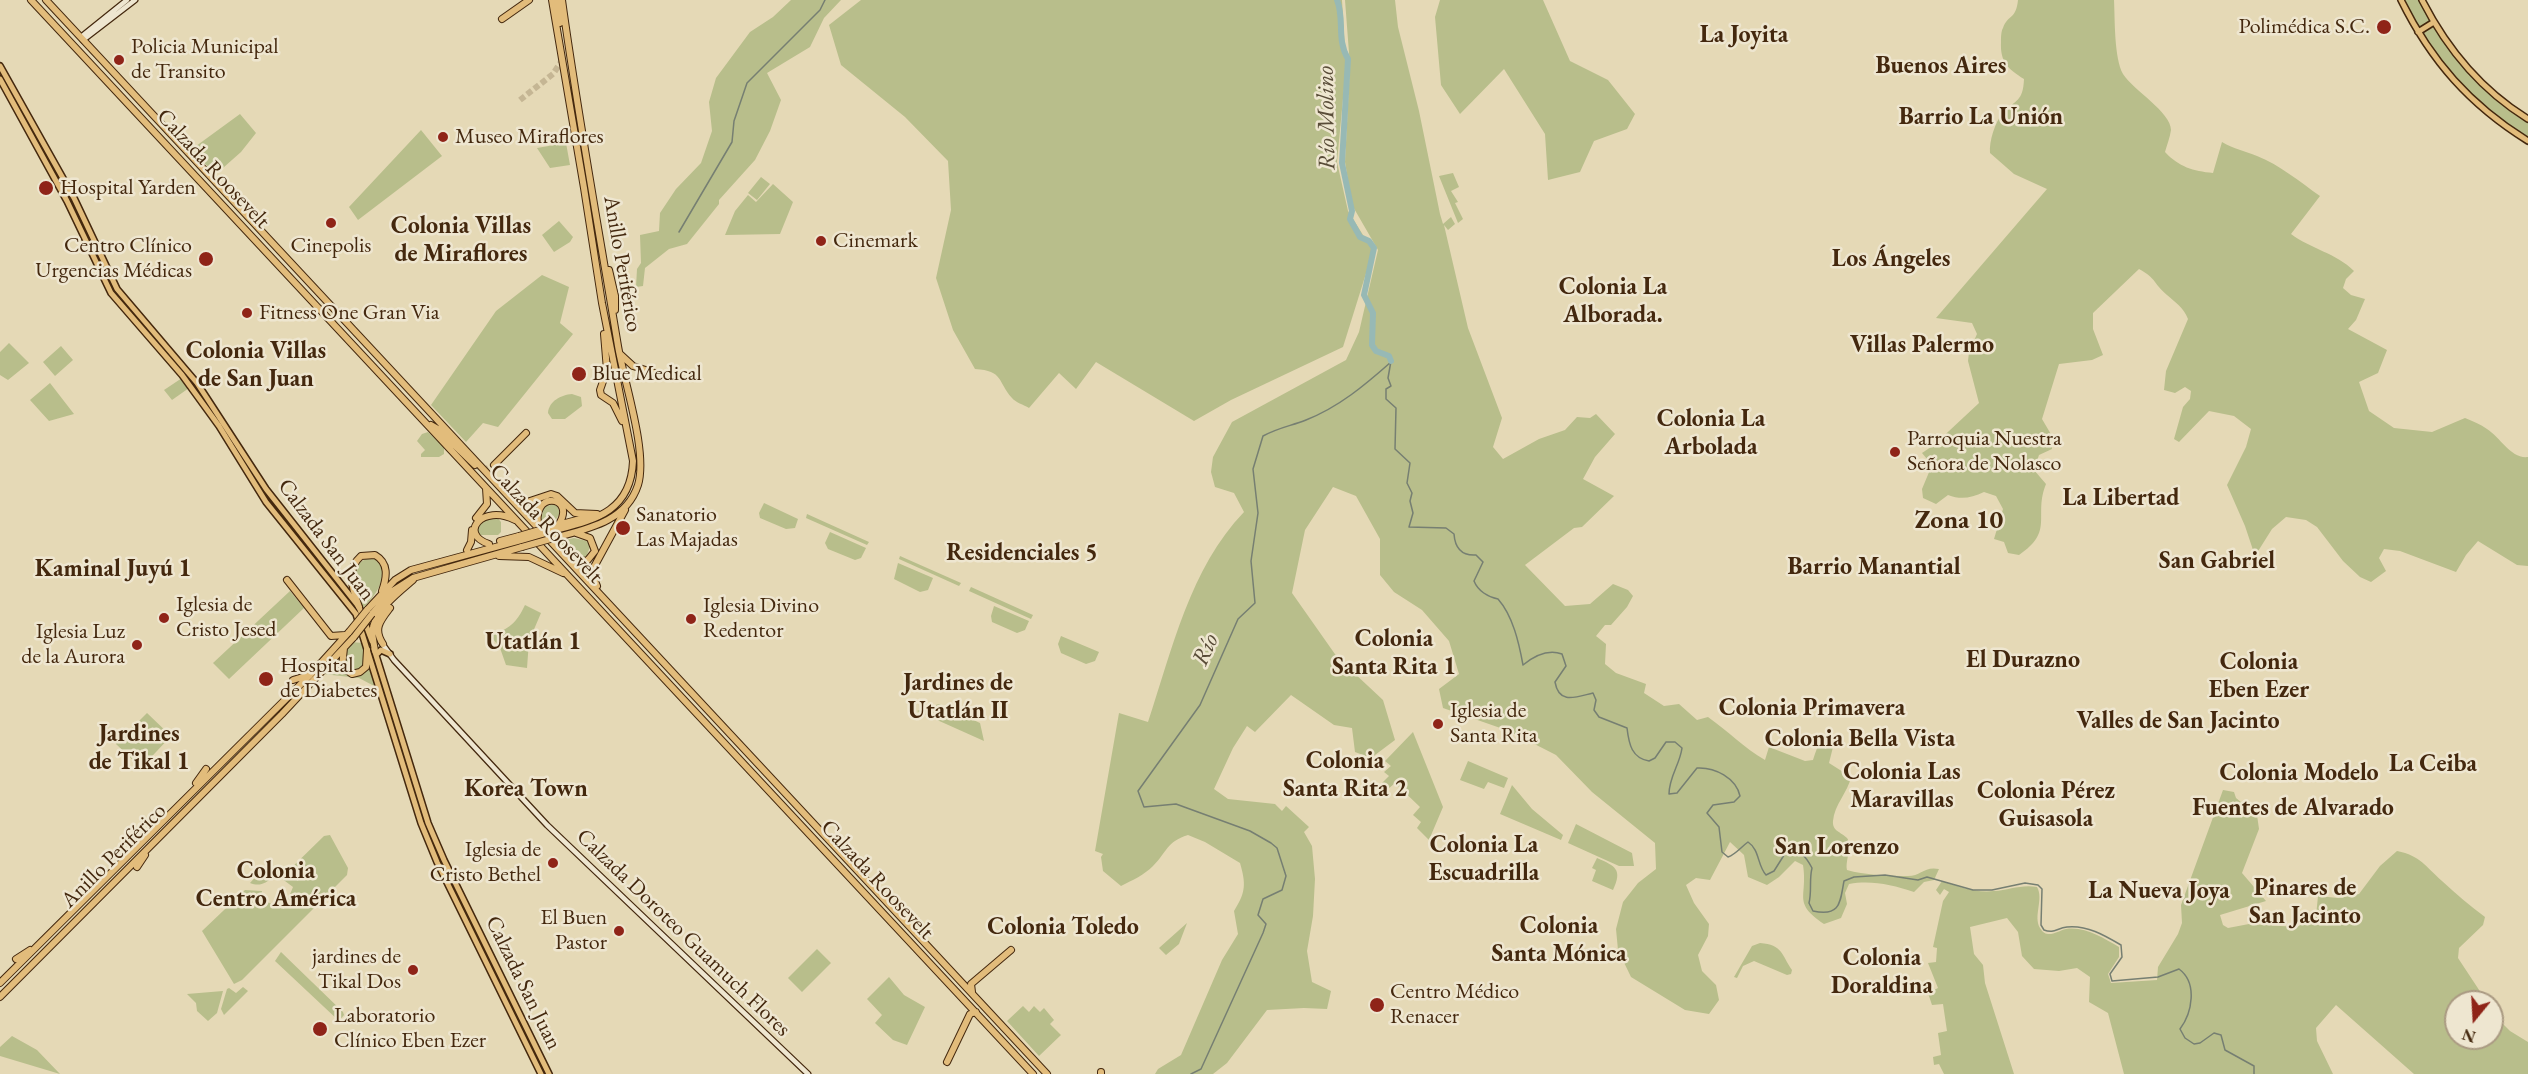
<!DOCTYPE html>
<html>
<head>
<meta charset="utf-8">
<style>
  body { margin:0 }
  #map { position:relative; width:2528px; height:1074px; overflow:hidden; background:#e5d9b6; font-family:"EB Garamond",serif }
  canvas { display:block }
  .north { position:absolute; left:2444px; top:990px; width:60px; height:60px; box-sizing:border-box; background:#eee6d0; border:2px solid #aa9a82; border-radius:50%; rotate:198deg; font-size:16px; font-weight:700; line-height:24px; text-align:center; color:#44280e }
  .north::after { content:''; display:block; margin:auto; width:21px; height:27px; background:#8f2418; clip-path:polygon(50% 0,100% 100%,50% 72%,0 100%) }
</style>
</head>
<body>
<div id="map">
<canvas width="2528" height="1074"></canvas>
<div class="north">N</div>
</div>
<script>
const ctx = document.querySelector('canvas').getContext('2d');
ctx.lineJoin = 'round';
function paint(path, color) {
  ctx.fillStyle = color;
  ctx.fill(path, 'evenodd');
}
function strokePath(path, color, width, dash) {
  ctx.strokeStyle = color;
  ctx.lineWidth = width;
  ctx.lineCap = dash ? 'butt' : 'round';
  ctx.setLineDash(dash || []);
  ctx.stroke(path);
}
function label(font, color, halo, rows, align = 'center') {
  ctx.font = font + ' "EB Garamond",serif';
  ctx.lineWidth = 5;
  ctx.setLineDash([]);
  ctx.textBaseline = 'middle';
  ctx.strokeStyle = halo;
  ctx.fillStyle = color;
  for (const [text, x, y, turn = 0] of rows) {
    ctx.save();
    ctx.translate(x, y);
    ctx.rotate((+turn || 0) * Math.PI / 180);
    ctx.textAlign = isNaN(turn) ? turn : align;
    if (halo) ctx.strokeText(text, 0, 0);
    ctx.fillText(text, 0, 0);
    ctx.restore();
  }
}
paint(new Path2D(`
  M 791,0 L 841,0 L 824,18 L 810,47 L 767,73 L 781,100 L 770,131 L 755,160 L 719,200 L 719,204 L 687,244 L 669,249 L 645,268 L 643,286 L 636,287 L 637,269 L 641,263 L 640,235 L 659,231 L 660,213 L 676,189 L 701,163 L 712,131 L 709,102 L 716,78 L 750,32 L 773,17 Z
  M 861,0 L 1342,0 L 1346,67 L 1337,162 L 1348,211 L 1373,251 L 1343,347 L 1231,400 L 1194,421 L 1096,362 L 1076,389 L 1059,373 L 1029,408 C 1024,405 1015,402 1012,398 C 997,381 1004,371 975,369 L 953,330 L 936,278 L 951,210 L 948,161 L 905,117 L 841,65 L 829,25 Z
  M 1345,0 L 1395,0 L 1398,27 L 1419,111 L 1440,214 L 1443,224 L 1451,217 L 1455,224 L 1448,230 L 1444,225 L 1468,328 L 1502,418 L 1493,447 L 1503,459 L 1539,439 L 1565,430 L 1577,417 L 1590,418 L 1596,414 L 1615,434 L 1595,457 L 1583,479 L 1614,496 L 1582,527 L 1574,528 L 1525,565 L 1565,606 L 1590,604 L 1613,584 L 1628,590 L 1633,596 L 1627,607 L 1611,625 L 1605,625 L 1596,636 L 1606,644 L 1605,664 L 1616,673 L 1646,684 L 1644,693 L 1664,706 L 1679,704 L 1697,720 L 1708,717 C 1728,731 1744,748 1765,760 L 1769,747 L 1805,761 L 1813,760 C 1817,748 1820,736 1832,732 L 1834,743 L 1829,763 L 1851,777 C 1848,792 1834,805 1833,821 C 1832,831 1841,832 1847,838 C 1853,846 1845,860 1847,870 C 1863,875 1890,876 1908,876 C 1921,876 1924,866 1939,869 L 1934,880 L 1924,882 L 1914,892 C 1892,885 1872,880 1849,884 L 1845,893 L 1847,904 L 1841,918 L 1824,924 C 1792,902 1808,898 1803,865 L 1795,861 L 1779,877 L 1767,885 L 1748,877 L 1744,855 L 1730,842 L 1710,880 L 1696,878 L 1686,885 L 1694,903 L 1709,924 L 1708,936 L 1698,955 L 1702,971 L 1716,985 L 1719,1000 L 1709,1014 L 1685,1010 L 1631,977 L 1618,950 L 1616,929 L 1623,902 L 1638,883 L 1656,869 L 1655,843 L 1592,792 L 1556,755 L 1509,731 L 1443,708 L 1439,689 L 1459,674 L 1449,641 L 1422,610 L 1394,592 L 1380,575 L 1380,539 L 1356,496 L 1333,487 L 1305,530 L 1292,593 L 1337,657 L 1383,700 L 1395,740 L 1371,758 L 1355,752 L 1352,728 L 1334,725 L 1291,695 L 1255,732 L 1247,726 L 1233,748 L 1214,789 L 1228,799 L 1275,804 L 1282,811 L 1286,806 L 1309,827 L 1304,832 L 1312,846 L 1315,879 L 1313,916 L 1307,951 L 1312,982 L 1331,991 L 1327,1009 L 1304,1008 L 1267,1010 L 1227,1063 L 1213,1074 L 1155,1074 L 1158,1069 L 1181,1055 L 1222,960 L 1238,934 L 1234,911 C 1246,892 1246,884 1240,863 L 1205,842 L 1188,835 C 1166,842 1168,851 1153,866 C 1144,875 1133,880 1121,886 L 1103,871 L 1101,857 L 1103,854 L 1095,851 L 1119,713 L 1148,722 C 1172,650 1190,568 1244,512 L 1234,493 L 1215,487 L 1211,472 L 1213,457 L 1232,422 L 1346,360 L 1359,332 L 1378,250 L 1352,205 L 1345,162 L 1350,66 Z
  M 1440,0 L 1543,0 L 1570,61 L 1608,80 L 1635,114 L 1627,129 L 1594,141 L 1580,172 L 1548,180 L 1545,134 L 1504,69 L 1460,114 L 1441,85 L 1435,17 Z
  M 2018,0 L 2114,0 C 2115,19 2114,58 2123,74 C 2133,90 2171,112 2171,130 C 2170,137 2167,145 2165,152 C 2179,167 2193,171 2213,173 L 2222,142 C 2234,149 2245,151 2257,156 C 2280,165 2300,182 2320,196 L 2291,234 C 2311,249 2336,253 2354,271 L 2346,279 L 2343,288 L 2351,295 L 2365,299 L 2356,320 L 2348,329 L 2387,350 L 2378,373 L 2359,382 L 2369,411 L 2394,428 L 2432,432 L 2465,418 C 2472,421 2480,424 2487,429 C 2501,438 2511,459 2528,457 L 2528,566 L 2517,565 L 2478,541 L 2466,555 L 2456,572 L 2400,551 L 2384,549 L 2379,558 L 2386,571 L 2371,582 L 2360,577 L 2343,561 L 2317,527 L 2306,520 L 2286,517 L 2272,529 L 2255,556 L 2245,526 L 2227,485 L 2246,447 L 2251,429 L 2234,416 L 2209,411 L 2179,442 L 2174,439 L 2183,407 L 2190,399 L 2191,391 L 2185,387 L 2175,393 L 2164,390 L 2166,371 L 2188,319 C 2183,307 2176,303 2167,295 C 2153,283 2157,279 2139,269 L 2093,313 L 2093,329 L 2103,355 L 2092,360 L 2059,364 L 2042,419 L 2052,436 L 2052,449 L 2039,455 L 2034,470 L 2046,484 C 2033,516 2055,531 2019,555 L 2008,553 L 2004,542 L 1994,539 L 2003,509 L 1996,496 L 1984,492 C 1971,498 1961,500 1948,495 L 1936,504 L 1923,498 L 1922,489 L 1932,465 L 1922,453 L 1934,445 L 1979,403 L 1968,361 L 1969,352 L 1977,334 L 1972,323 L 1936,318 L 2047,189 L 2014,174 L 1990,153 C 1989,141 1995,122 2003,113 C 2016,99 2023,102 2024,79 C 2008,69 2000,62 2001,42 C 2001,38 2001,31 2003,28 C 2008,14 2016,20 2018,0 Z
  M 2403,0 L 2420,0 L 2433,22 L 2419,30 Z
  M 2434,24 L 2465,69 L 2528,121 L 2528,140 L 2502,122 L 2451,76 L 2420,32 Z
  M 240,114 L 256,133 L 241,152 L 215,175 L 192,149 Z
  M 421,130 L 442,156 L 358,220 L 349,207 Z
  M 566,143 L 570,165 L 550,168 L 537,148 Z
  M 1453,173 L 1459,187 L 1451,191 L 1458,202 L 1455,203 L 1463,219 L 1458,223 L 1439,176 Z
  M 761,177 L 770,184 L 757,200 L 748,193 Z
  M 773,184 L 793,202 L 780,234 L 725,235 L 735,211 L 748,195 L 756,202 Z
  M 559,221 L 573,237 L 570,242 L 554,252 L 542,235 Z
  M 542,275 L 569,287 L 560,323 L 573,334 L 498,427 L 483,423 L 466,442 L 431,405 L 496,311 Z
  M 9,343 L 29,363 L 8,380 L 0,375 L 0,352 Z
  M 61,346 L 73,360 L 55,376 L 43,362 Z
  M 182,378 L 189,388 L 172,400 L 164,390 Z
  M 50,383 L 74,414 L 49,421 L 30,400 Z
  M 572,394 L 581,397 L 582,406 L 565,419 L 552,419 L 548,413 C 549,401 561,395 572,394 Z
  M 428,432 L 444,447 L 444,454 L 439,457 L 421,457 L 421,454 L 425,450 L 417,441 L 422,434 Z
  M 764,503 L 798,519 L 795,528 L 786,529 L 760,518 L 759,513 Z
  M 553,504 L 557,506 L 560,513 L 555,521 L 543,526 L 540,524 L 544,507 Z
  M 807,514 L 869,542 L 867,545 L 806,518 Z
  M 496,516 L 501,522 L 501,532 L 498,535 L 479,535 L 477,529 L 482,520 Z
  M 830,532 L 866,548 L 861,558 L 855,560 L 828,549 L 825,543 Z
  M 574,538 L 587,541 L 590,547 L 586,557 C 572,560 565,552 557,542 Z
  M 900,556 L 961,583 L 959,586 L 899,559 Z
  M 369,557 L 379,561 C 388,579 376,595 363,608 L 355,581 L 355,572 L 359,563 Z
  M 898,563 L 933,578 L 928,590 L 920,592 L 894,579 Z
  M 971,587 L 1033,615 L 1031,619 L 969,591 Z
  M 290,591 L 304,608 L 229,679 L 213,663 Z
  M 525,605 L 541,613 L 529,641 L 527,668 L 506,665 L 500,648 L 490,635 C 509,630 517,622 525,605 Z
  M 994,606 L 1029,621 L 1025,630 L 1017,633 L 992,622 L 991,616 Z
  M 1061,636 L 1099,652 L 1095,661 L 1086,664 L 1061,653 L 1058,644 Z
  M 352,642 L 362,643 C 365,652 366,660 362,669 L 352,672 L 346,668 C 343,658 346,650 352,642 Z
  M 340,658 L 340,668 L 347,674 L 360,675 L 369,665 L 376,687 L 359,678 L 323,674 Z
  M 939,704 L 980,723 L 984,741 L 917,711 Z
  M 147,713 L 171,736 L 141,768 L 116,744 Z
  M 1413,732 L 1443,807 L 1429,840 L 1417,828 L 1421,822 L 1413,815 L 1420,807 L 1395,783 L 1387,790 L 1381,784 L 1389,776 L 1384,772 L 1391,766 L 1385,761 Z
  M 1468,761 L 1508,778 L 1504,788 L 1488,782 L 1484,789 L 1460,780 Z
  M 1512,785 L 1532,809 L 1563,835 L 1561,840 L 1500,814 Z
  M 2223,790 L 2234,792 L 2236,798 L 2257,815 L 2259,829 L 2242,873 L 2266,901 L 2220,915 L 2223,925 L 2228,928 L 2249,924 L 2297,927 L 2316,916 L 2318,896 L 2338,898 L 2359,894 L 2380,866 L 2397,851 C 2421,856 2425,866 2442,881 C 2456,894 2470,906 2485,917 L 2483,925 L 2459,948 L 2458,958 L 2487,1002 L 2456,1002 L 2456,1038 L 2492,1038 L 2492,1013 L 2510,1031 L 2528,1042 L 2528,1074 L 2414,1074 L 2336,1005 L 2316,1028 L 2317,1041 L 2333,1074 L 2124,1074 L 2108,1013 L 2089,1002 L 2090,977 L 2077,968 L 2059,971 L 2034,969 L 2022,956 L 2018,932 L 2007,918 L 1970,927 L 1974,954 L 1983,965 L 1985,983 L 2014,1074 L 1944,1074 L 1939,1064 L 1934,1065 L 1933,1057 L 1941,1055 L 1938,1033 L 1947,1031 L 1943,1004 L 1932,1005 L 1928,993 L 1938,988 L 1928,963 L 1936,962 L 1937,948 L 1933,947 L 1943,901 L 1949,892 L 1944,889 L 1940,895 L 1936,890 L 1942,881 C 1960,887 1975,893 1994,891 C 2009,890 2022,884 2037,887 C 2044,899 2033,916 2040,928 C 2047,940 2057,931 2066,929 C 2085,926 2103,938 2119,947 L 2119,957 L 2108,974 L 2111,983 L 2157,980 L 2158,967 L 2178,934 L 2182,923 L 2181,905 Z
  M 1576,824 L 1632,853 L 1634,866 L 1619,866 L 1568,843 Z
  M 330,835 L 348,868 L 347,875 L 242,980 L 234,984 L 202,931 L 245,890 L 262,891 L 260,899 L 284,909 L 293,887 L 281,878 L 324,836 Z
  M 1597,858 C 1615,866 1623,869 1613,890 L 1592,881 L 1596,870 L 1592,868 Z
  M 267,864 L 274,870 L 273,877 C 266,883 260,887 250,883 Z
  M 1187,923 L 1179,944 L 1166,955 L 1159,948 Z
  M 1760,943 C 1783,945 1781,954 1792,970 L 1791,974 L 1787,975 L 1754,961 L 1743,966 L 1737,978 L 1734,977 L 1752,946 Z
  M 817,949 L 831,963 L 802,992 L 788,978 Z
  M 281,952 L 343,1012 L 344,1015 L 339,1021 L 275,961 Z
  M 889,977 L 904,995 L 925,1007 L 907,1045 L 893,1040 L 875,1023 L 882,1015 L 867,999 Z
  M 243,987 L 248,991 L 224,1015 L 221,1009 L 227,989 L 229,988 L 236,993 Z
  M 223,991 L 217,1013 L 208,1021 L 197,1011 L 196,1003 L 187,994 Z
  M 1023,1006 L 1029,1012 L 1034,1006 L 1040,1012 L 1044,1008 L 1054,1020 L 1050,1024 L 1061,1035 L 1039,1056 L 1007,1021 Z
  M 12,1036 L 37,1050 L 60,1074 L 0,1056 L 0,1047 Z`), '#b8be8b');
strokePath(new Path2D(`
  M 679,232 L 732,142 L 734,121 L 747,83 L 820,10 L 825,0
  M 1391,361 L 1388,378 L 1391,386 L 1386,389 L 1386,399 L 1396,408 L 1395,449 L 1410,463 L 1407,483 L 1412,493 L 1410,501 L 1413,513 L 1409,527 L 1446,528 L 1454,534 C 1455,548 1461,556 1476,555 L 1483,562 L 1474,581 C 1478,591 1488,597 1498,599 C 1513,616 1519,643 1523,665 C 1534,656 1548,649 1562,654 L 1566,666 L 1555,682 C 1559,705 1576,697 1593,693 L 1596,700 L 1594,710 L 1599,717 L 1627,728 C 1629,745 1632,758 1649,761 L 1655,758 L 1666,742 L 1675,742 L 1682,748 C 1680,764 1669,777 1669,794 L 1677,793 L 1697,768 C 1715,767 1736,778 1740,796 L 1734,802 L 1713,805 L 1707,813 L 1719,827 L 1722,852 L 1728,857 C 1736,854 1741,847 1748,842 C 1760,850 1757,865 1766,875 L 1774,871 L 1786,852 C 1801,850 1805,855 1812,868 C 1809,880 1812,891 1809,903 L 1813,911 C 1841,917 1840,902 1844,881 L 1854,877 L 1885,875 L 1918,880 L 1927,877 L 1973,890 L 1992,890 L 2025,883 L 2038,885 L 2042,889 L 2041,925 L 2044,930 C 2054,934 2057,928 2067,927 C 2087,925 2104,935 2121,945 L 2122,957 L 2110,974 L 2112,981 L 2158,977 L 2179,969 C 2198,983 2192,1013 2180,1029 L 2185,1038 L 2194,1044 L 2200,1043 L 2214,1033 L 2221,1035 L 2225,1050 L 2254,1066 L 2254,1074
  M 1191,1074 L 1201,1069 L 1263,933 L 1266,924 L 1258,915 L 1263,899 L 1282,890 L 1286,876 L 1277,848 L 1271,843 L 1250,831 L 1176,804 L 1144,807 L 1138,791 L 1200,705 L 1238,619 L 1255,603 L 1251,561 L 1258,513 L 1253,469 L 1263,436 C 1280,427 1291,426 1306,420 C 1339,407 1365,385 1391,362`), '#767f72', 1.5);
strokePath(new Path2D(`
  M 1337,0 C 1345,20 1336,38 1348,59 L 1342,163 L 1352,211 L 1350,219 L 1360,237 L 1369,241 L 1374,248 L 1364,295 L 1373,313 L 1372,345 L 1376,351 L 1389,356 L 1391,361`), '#97b9b5', 6);
strokePath(new Path2D(`
  M 520,100 L 553,74 L 563,59
  M 475,465 L 484,470 L 494,465`), '#c5b694', 6, [6, 3]);
const secondary = new Path2D(`
  M 81,37 L 127,0
  M 83,40 L 135,0
  M 381,642 L 394,660 L 547,825 L 808,1074`);
const primary = new Path2D(`
  M 2401,0 C 2431,61 2470,105 2528,141
  M 2422,0 C 2447,49 2481,90 2528,119
  M 2418,32 L 2434,22
  M 0,66 L 74,198 L 117,289 L 197,383 L 266,489 L 359,607 L 372,641
  M 0,79 L 67,201 L 111,293 L 182,375 L 219,426 L 266,502 L 356,614 L 421,823 L 437,862 L 541,1074
  M 374,649 L 428,823 L 444,860 L 549,1074
  M 376,655 L 381,650 L 390,654`);
const trunk = new Path2D(`
  M 31,0 L 1033,1074
  M 46,0 L 1047,1074
  M 552,0 L 584,188 L 602,303 L 633,461 C 631,513 593,520 552,531
  M 556,0 L 560,23
  M 502,19 L 529,0
  M 609,270 L 615,296 L 615,310
  M 604,334 L 607,370 L 600,390 L 601,395 L 613,403 L 622,421
  M 620,354 L 633,366 L 655,373
  M 431,425 L 438,429 L 475,465
  M 494,465 L 526,433
  M 514,498 L 527,502 L 551,494 L 557,496 L 575,513 L 597,514
  M 476,518 L 487,504 L 486,488
  M 550,527 L 588,517
  M 539,528 C 529,490 577,495 559,524
  M 554,538 C 587,529 626,522 638,485 C 648,452 624,382 618,346 C 599,231 578,116 562,0
  M 500,541 L 519,536
  M 489,544 C 458,534 482,503 515,520
  M 467,550 L 471,542 L 472,530
  M 499,556 L 529,557 L 563,573
  M 570,559 L 587,561 L 595,551 L 590,538 L 576,533
  M 287,580 L 331,636 L 345,635
  M 597,586 L 593,576 L 594,567 L 625,510
  M 359,607 C 353,590 345,570 361,556 L 375,555 C 389,563 387,577 382,591
  M 367,610 L 395,580 L 411,570 L 521,540
  M 372,614 L 391,592 L 413,578 L 522,547
  M 383,644 C 373,629 380,621 390,608
  M 344,648 L 342,667 L 352,674 L 360,672 L 366,667 L 367,650
  M 375,651 C 374,643 371,635 373,627 C 377,609 399,592 413,580
  M 293,680 L 306,676
  M 196,783 L 206,769
  M 137,867 L 145,855
  M 16,959 L 30,950
  M 0,983 L 310,675 L 349,632
  M 972,992 L 971,984 L 1011,950
  M 0,997 L 282,714 L 354,637
  M 947,1062 L 970,1014 L 976,1012
  M 1101,1074 L 1101,1072`);
strokePath(secondary, '#44280e', 7);
strokePath(primary, '#44280e', 8);
strokePath(trunk, '#44280e', 8);
strokePath(secondary, '#eee6d0', 4.5);
strokePath(primary, '#e2bc7b', 5);
strokePath(trunk, '#e2bc7b', 6);
const trunkBridge = new Path2D(`
  M 519,536 L 550,527
  M 521,540 L 552,531
  M 522,547 L 554,538
  M 349,632 L 367,610
  M 354,637 L 372,614`);
strokePath(trunkBridge, '#44280e', 8, []);
strokePath(trunkBridge, '#e2bc7b', 6);
for (const [x, y, r, color] of [
  [2384,27,8,"#8f2418"],
  [119,60,6,"#8f2418"],
  [443,137,6,"#8f2418"],
  [46,188,8,"#8f2418"],
  [331,223,6,"#8f2418"],
  [821,241,6,"#8f2418"],
  [206,259,8,"#8f2418"],
  [247,313,6,"#8f2418"],
  [579,374,8,"#8f2418"],
  [1895,452,6,"#8f2418"],
  [623,528,8,"#8f2418"],
  [164,618,6,"#8f2418"],
  [691,619,6,"#8f2418"],
  [137,645,6,"#8f2418"],
  [266,679,8,"#8f2418"],
  [1438,724,6,"#8f2418"],
  [553,863,6,"#8f2418"],
  [619,931,6,"#8f2418"],
  [413,970,6,"#8f2418"],
  [1377,1005,8,"#8f2418"],
  [320,1029,8,"#8f2418"]
]) {
  const dot = new Path2D();
  dot.arc(x, y, r, 0, 2 * Math.PI);
  ctx.fillStyle = color;
  ctx.fill(dot);
  strokePath(dot, '#eee6d0', 2);
}
label('22px', '#44280e', '#eee6d0', [
  ["Polimédica S.C.",2370,27,"right"],
  ["Policia Municipal",131,47],
  ["de Transito",131,72],
  ["Museo Miraflores",455,137],
  ["Hospital Yarden",60,188],
  ["Cinemark",833,241],
  ["Centro Clínico",192,246,"right"],
  ["Urgencias Médicas",192,271,"right"],
  ["Cinepolis",331,246,"center"],
  ["Fitness One Gran Via",259,313],
  ["Blue Medical",592,374],
  ["Parroquia Nuestra",1907,439],
  ["Señora de Nolasco",1907,464],
  ["Sanatorio",636,515],
  ["Las Majadas",636,540],
  ["Iglesia de",176,605],
  ["Cristo Jesed",176,630],
  ["Iglesia Divino",703,606],
  ["Redentor",703,631],
  ["Iglesia Luz",125,632,"right"],
  ["de la Aurora",125,657,"right"],
  ["Hospital",280,666],
  ["de Diabetes",280,691],
  ["Iglesia de",1450,711],
  ["Santa Rita",1450,736],
  ["Iglesia de",541,850,"right"],
  ["Cristo Bethel",541,875,"right"],
  ["El Buen",607,918,"right"],
  ["Pastor",607,943,"right"],
  ["jardines de",401,957,"right"],
  ["Tikal Dos",401,982,"right"],
  ["Centro Médico",1390,992],
  ["Renacer",1390,1017],
  ["Laboratorio",334,1016],
  ["Clínico Eben Ezer",334,1041]
], 'left');
label('22px', '#44280e', '#eee6d0', [
  ["Calzada Roosevelt",213,169,47],
  ["Anillo Periférico",622,264,80],
  ["Calzada Roosevelt",546,524,47],
  ["Calzada San Juan",326,540,53],
  ["Anillo Periférico",114,856,-45],
  ["Calzada Roosevelt",877,880,47],
  ["Calzada Doroteo Guamuch Flores",683,933,44],
  ["Calzada San Juan",523,983,64]
]);
label('bold 24px', '#44280e', '#eee6d0', [
  ["La Joyita",1744,35],
  ["Buenos Aires",1941,66],
  ["Barrio La Unión",1981,117],
  ["Colonia Villas",461,226],
  ["de Miraflores",461,254],
  ["Los Ángeles",1891,259],
  ["Colonia La",1613,287],
  ["Alborada.",1613,315],
  ["Villas Palermo",1922,345],
  ["Colonia Villas",256,351],
  ["de San Juan",256,379],
  ["Colonia La",1711,419],
  ["Arbolada",1711,447],
  ["La Libertad",2121,498],
  ["Residenciales 5",1022,553],
  ["San Gabriel",2217,561],
  ["Barrio Manantial",1874,567],
  ["Kaminal Juyú 1",113,569],
  ["Colonia",1394,639],
  ["Santa Rita 1",1394,667],
  ["Utatlán 1",533,642],
  ["El Durazno",2023,660],
  ["Colonia",2259,662],
  ["Eben Ezer",2259,690],
  ["Jardines de",958,683],
  ["Utatlán II",958,711],
  ["Colonia Primavera",1812,708],
  ["Valles de San Jacinto",2178,721],
  ["Jardines",139,734],
  ["de Tikal 1",139,762],
  ["Colonia Bella Vista",1860,739],
  ["Colonia",1345,761],
  ["Santa Rita 2",1345,789],
  ["La Ceiba",2433,764],
  ["Colonia Las",1902,772],
  ["Maravillas",1902,800],
  ["Colonia Modelo",2299,773],
  ["Korea Town",526,789],
  ["Colonia Pérez",2046,791],
  ["Guisasola",2046,819],
  ["Fuentes de Alvarado",2293,808],
  ["Colonia La",1484,845],
  ["Escuadrilla",1484,873],
  ["San Lorenzo",1837,847],
  ["Colonia",276,871],
  ["Centro América",276,899],
  ["Pinares de",2305,888],
  ["San Jacinto",2305,916],
  ["La Nueva Joya",2159,891],
  ["Colonia",1559,926],
  ["Santa Mónica",1559,954],
  ["Colonia Toledo",1063,927],
  ["Colonia",1882,958],
  ["Doraldina",1882,986]
]);
label('italic 24px', '#594c38', '#eee6d0', [
  ["Río Molino",1327,118,-91],
  ["Río",1206,650,-66]
]);
label('bold 26px', '#44280e', '#eee6d0', [
  ["Zona 10",1959,521]
]);
</script>
</body>
</html>
